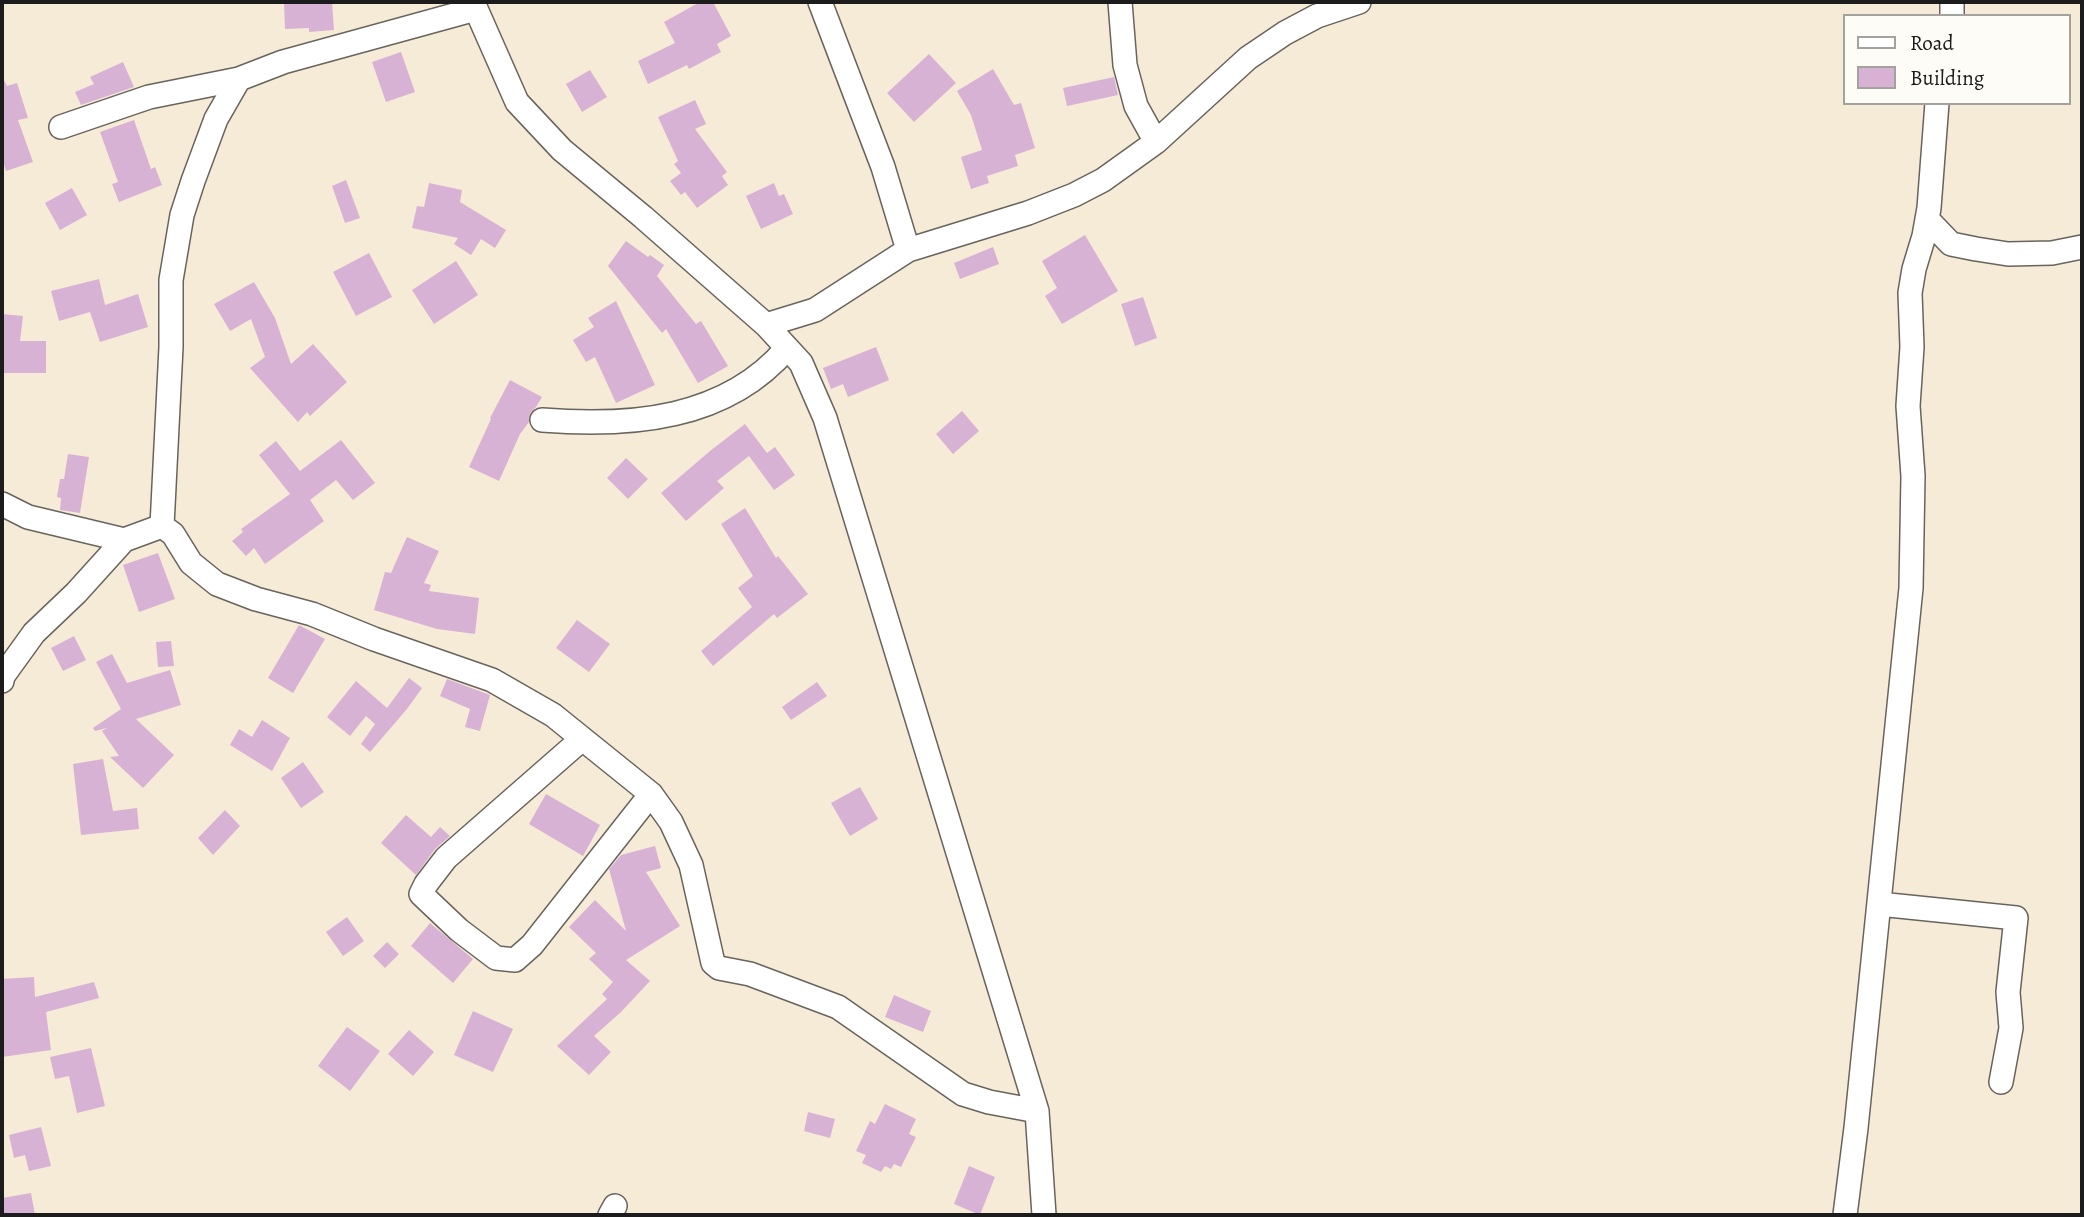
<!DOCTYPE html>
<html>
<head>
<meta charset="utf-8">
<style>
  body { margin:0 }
  #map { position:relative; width:2084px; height:1217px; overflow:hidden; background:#f6ebd7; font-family:Alegreya,serif }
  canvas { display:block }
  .frame { position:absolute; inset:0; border:4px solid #1c1c1c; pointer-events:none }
  .legend { position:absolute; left:1843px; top:14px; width:228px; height:91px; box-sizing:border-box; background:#fdfcf7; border:2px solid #a3a29f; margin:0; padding:9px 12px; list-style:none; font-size:21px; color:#1c1c1c }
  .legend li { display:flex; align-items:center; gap:14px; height:35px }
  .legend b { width:35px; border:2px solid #a3a29f }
</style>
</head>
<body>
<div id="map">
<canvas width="2084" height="1217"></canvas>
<div class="frame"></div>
<ul class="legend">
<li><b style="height:9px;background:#fff"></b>Road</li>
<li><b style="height:19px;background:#d8b2d5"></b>Building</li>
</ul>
</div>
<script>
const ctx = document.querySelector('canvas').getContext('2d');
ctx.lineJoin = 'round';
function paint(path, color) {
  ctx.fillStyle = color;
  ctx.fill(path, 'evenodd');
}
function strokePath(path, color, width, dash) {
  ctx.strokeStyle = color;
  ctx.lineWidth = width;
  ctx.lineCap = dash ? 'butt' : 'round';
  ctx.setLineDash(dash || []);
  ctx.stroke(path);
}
paint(new Path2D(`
  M 284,2 L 332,2 L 334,30 L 309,32 L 309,28 L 285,29 Z
  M 700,2 L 713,2 L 731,36 L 717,44 L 721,52 L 689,69 L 687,65 L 648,84 L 638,61 L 675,43 L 664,22 Z
  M 401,52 L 415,92 L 386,102 L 372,62 Z
  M 929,54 L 956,83 L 914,122 L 887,93 Z
  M 123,62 L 134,87 L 81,105 L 75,92 L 94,84 L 90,77 Z
  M 993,69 L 1014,105 L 1021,103 L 1035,148 L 1015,155 L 1018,166 L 987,176 L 989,183 L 971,189 L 961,157 L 982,150 L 971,115 L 957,91 Z
  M 590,70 L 607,97 L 582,112 L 566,84 Z
  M 1114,77 L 1118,95 L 1067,106 L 1063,88 Z
  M 2,80 L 4,80 L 7,86 L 17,83 L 28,118 L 18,120 L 33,162 L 6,171 L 2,158 Z
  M 695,100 L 706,124 L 695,129 L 727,172 L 722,176 L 728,185 L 697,208 L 685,192 L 681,195 L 670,181 L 681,173 L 674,164 L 678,161 L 658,117 Z
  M 134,120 L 151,169 L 155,167 L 162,185 L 119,202 L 112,184 L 118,182 L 100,132 Z
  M 346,180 L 360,218 L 345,223 L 332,186 Z
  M 429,183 L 462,190 L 460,202 L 506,230 L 495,248 L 481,239 L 471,255 L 454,244 L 458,238 L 412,228 L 417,206 L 424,207 Z
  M 774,183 L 779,196 L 784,194 L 793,214 L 761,229 L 746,196 Z
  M 72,188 L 87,215 L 60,230 L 45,203 Z
  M 1085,235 L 1118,291 L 1062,324 L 1045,296 L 1057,288 L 1042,261 Z
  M 626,241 L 648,257 L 650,255 L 664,265 L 657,276 L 696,324 L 701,321 L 728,366 L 698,383 L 666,329 L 662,333 L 608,266 Z
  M 993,247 L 999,264 L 960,279 L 954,263 Z
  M 369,253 L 392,297 L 356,316 L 333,272 Z
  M 456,261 L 478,295 L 434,324 L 412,290 Z
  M 99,279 L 105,305 L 138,294 L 148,327 L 100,342 L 90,312 L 59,321 L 51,291 Z
  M 254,282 L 275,318 L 291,364 L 313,344 L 347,382 L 310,416 L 307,412 L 298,422 L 250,368 L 265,357 L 251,319 L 230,331 L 214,304 Z
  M 1143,297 L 1157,338 L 1135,346 L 1121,304 Z
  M 616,301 L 655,385 L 616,403 L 595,357 L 586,362 L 573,340 L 594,327 L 588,318 Z
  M 2,314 L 23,316 L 20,341 L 46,341 L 46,373 L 2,373 Z
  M 876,347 L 889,380 L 848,397 L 843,384 L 831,389 L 823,368 Z
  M 510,380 L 542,397 L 536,407 L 530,413 L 529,422 L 520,434 L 499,481 L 469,467 L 491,419 L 490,418 Z
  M 962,411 L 979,431 L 953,454 L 936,434 Z
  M 745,424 L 767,453 L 775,447 L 795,475 L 774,490 L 749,456 L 717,481 L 724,488 L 686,521 L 661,493 L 710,451 Z
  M 341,440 L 375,483 L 353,500 L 336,480 L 310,500 L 324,521 L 265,564 L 254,548 L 246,556 L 232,541 L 243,532 L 241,529 L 290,494 L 259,455 L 276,441 L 300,471 Z
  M 68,454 L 89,457 L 80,513 L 60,510 L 61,498 L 57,497 L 60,479 L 64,479 Z
  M 626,458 L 648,479 L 628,499 L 607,478 Z
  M 745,508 L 776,558 L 778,556 L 808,594 L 777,618 L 774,614 L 713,666 L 701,651 L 752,607 L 738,588 L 753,576 L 721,524 Z
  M 407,537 L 439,551 L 424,583 L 431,585 L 429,591 L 479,598 L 475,634 L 437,629 L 374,610 L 385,572 L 391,573 Z
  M 158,553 L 175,599 L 139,612 L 123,565 Z
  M 577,620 L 610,644 L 589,672 L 556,648 Z
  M 299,625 L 325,639 L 293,693 L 268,678 Z
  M 74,636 L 86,660 L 63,671 L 51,648 Z
  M 171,641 L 174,666 L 158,667 L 156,642 Z
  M 112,654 L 127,683 L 170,670 L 181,705 L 136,719 L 174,755 L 143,788 L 110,757 L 119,756 L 102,731 L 107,728 L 95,731 L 93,728 L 121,709 L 96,662 Z
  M 409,678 L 422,688 L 407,709 L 370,752 L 361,744 L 375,724 L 366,716 L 350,736 L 327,717 L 356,681 L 387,708 Z
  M 447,679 L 490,695 L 480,731 L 465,727 L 470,709 L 440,696 Z
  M 817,682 L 827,696 L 791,720 L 782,707 Z
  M 262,720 L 290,738 L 272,771 L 230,745 L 239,729 L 252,737 Z
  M 103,759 L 113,811 L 137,808 L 139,829 L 81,835 L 73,764 Z
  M 303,762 L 324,792 L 301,808 L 281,778 Z
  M 860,787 L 878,819 L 850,836 L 831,803 Z
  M 546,794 L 600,825 L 583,856 L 529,824 Z
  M 225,810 L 240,826 L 213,855 L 198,838 Z
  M 406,815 L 431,837 L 440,827 L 450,836 L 435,849 L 416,875 L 381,843 Z
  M 655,846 L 661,868 L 646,872 L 680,926 L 626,960 L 650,981 L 621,1012 L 594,1036 L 611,1052 L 589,1075 L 557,1046 L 607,999 L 602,994 L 613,982 L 589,959 L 596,953 L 569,927 L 595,900 L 626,931 L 609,869 L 621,855 Z
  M 347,917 L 364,941 L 343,956 L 326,932 Z
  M 430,923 L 473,959 L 453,983 L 411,946 Z
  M 387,942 L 399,954 L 385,968 L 373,956 Z
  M 34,977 L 35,997 L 94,982 L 99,998 L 46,1012 L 51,1050 L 2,1057 L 2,979 Z
  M 894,995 L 931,1011 L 923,1032 L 885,1017 Z
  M 473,1011 L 513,1029 L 493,1072 L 454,1055 Z
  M 347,1027 L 380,1051 L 350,1091 L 318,1066 Z
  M 409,1030 L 434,1052 L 413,1076 L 388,1054 Z
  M 91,1048 L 105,1106 L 77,1113 L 69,1076 L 55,1079 L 50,1057 Z
  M 885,1104 L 916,1119 L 909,1134 L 916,1137 L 901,1167 L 894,1164 L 891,1169 L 885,1166 L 881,1172 L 862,1163 L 866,1155 L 856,1151 L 870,1121 L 875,1124 Z
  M 808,1112 L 835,1119 L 830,1138 L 804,1131 Z
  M 41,1127 L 51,1166 L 29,1171 L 25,1155 L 14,1158 L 9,1135 Z
  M 969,1166 L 995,1177 L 980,1215 L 954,1204 Z
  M 31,1193 L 35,1215 L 2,1215 L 2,1198 Z`), '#d8b2d5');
const minor = new Path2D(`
  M 474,2 L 476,9 L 517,102 L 562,150 L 643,217 L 766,325 L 801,363 L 825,418 L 1037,1111 L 1044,1215
  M 820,2 L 883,167 L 908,250
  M 1120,2 L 1125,65 L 1136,106 L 1156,142
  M 1952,16 L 1952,2
  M 61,127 L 149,97 L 239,79
  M 1927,219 L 1951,244 L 1976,249 L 2008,254 L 2052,253 L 2082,247
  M 766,325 L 815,310 L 908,250 L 1028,213 L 1074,195 L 1103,180 L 1156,142 L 1248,58 L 1285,33 L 1317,16 L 1359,2
  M 542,420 C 630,427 726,420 787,348
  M 2,504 L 28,517 L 124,540 L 162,526 L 173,534 L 191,563 L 217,584 L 256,599 L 312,614 L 374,639 L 492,680 L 553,715 L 651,794 L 671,822 L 691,865 L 713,963 L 719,968 L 750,974 L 838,1007 L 963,1094 L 989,1102 L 1037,1111
  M 162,526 L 171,347 L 171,280 L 182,215 L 193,181 L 216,119 L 239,79 L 283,62 L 476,9
  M 2,681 L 3,676 L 34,633 L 76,593 L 124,540
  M 582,739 L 446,858 L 426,884 L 421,894 L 459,930 L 496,958 L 515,960 L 532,945 L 651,794
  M 1879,904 L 2016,918 L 2008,992 L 2011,1028 L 2001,1082
  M 610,1215 L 615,1206
  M 1845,1215 L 1856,1128 L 1911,588 L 1913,476 L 1908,406 L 1912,347 L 1910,293 L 1914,269 L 1924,236 L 1929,208 L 1937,103`);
strokePath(minor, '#68645d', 26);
strokePath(minor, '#fff', 23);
</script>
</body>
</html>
